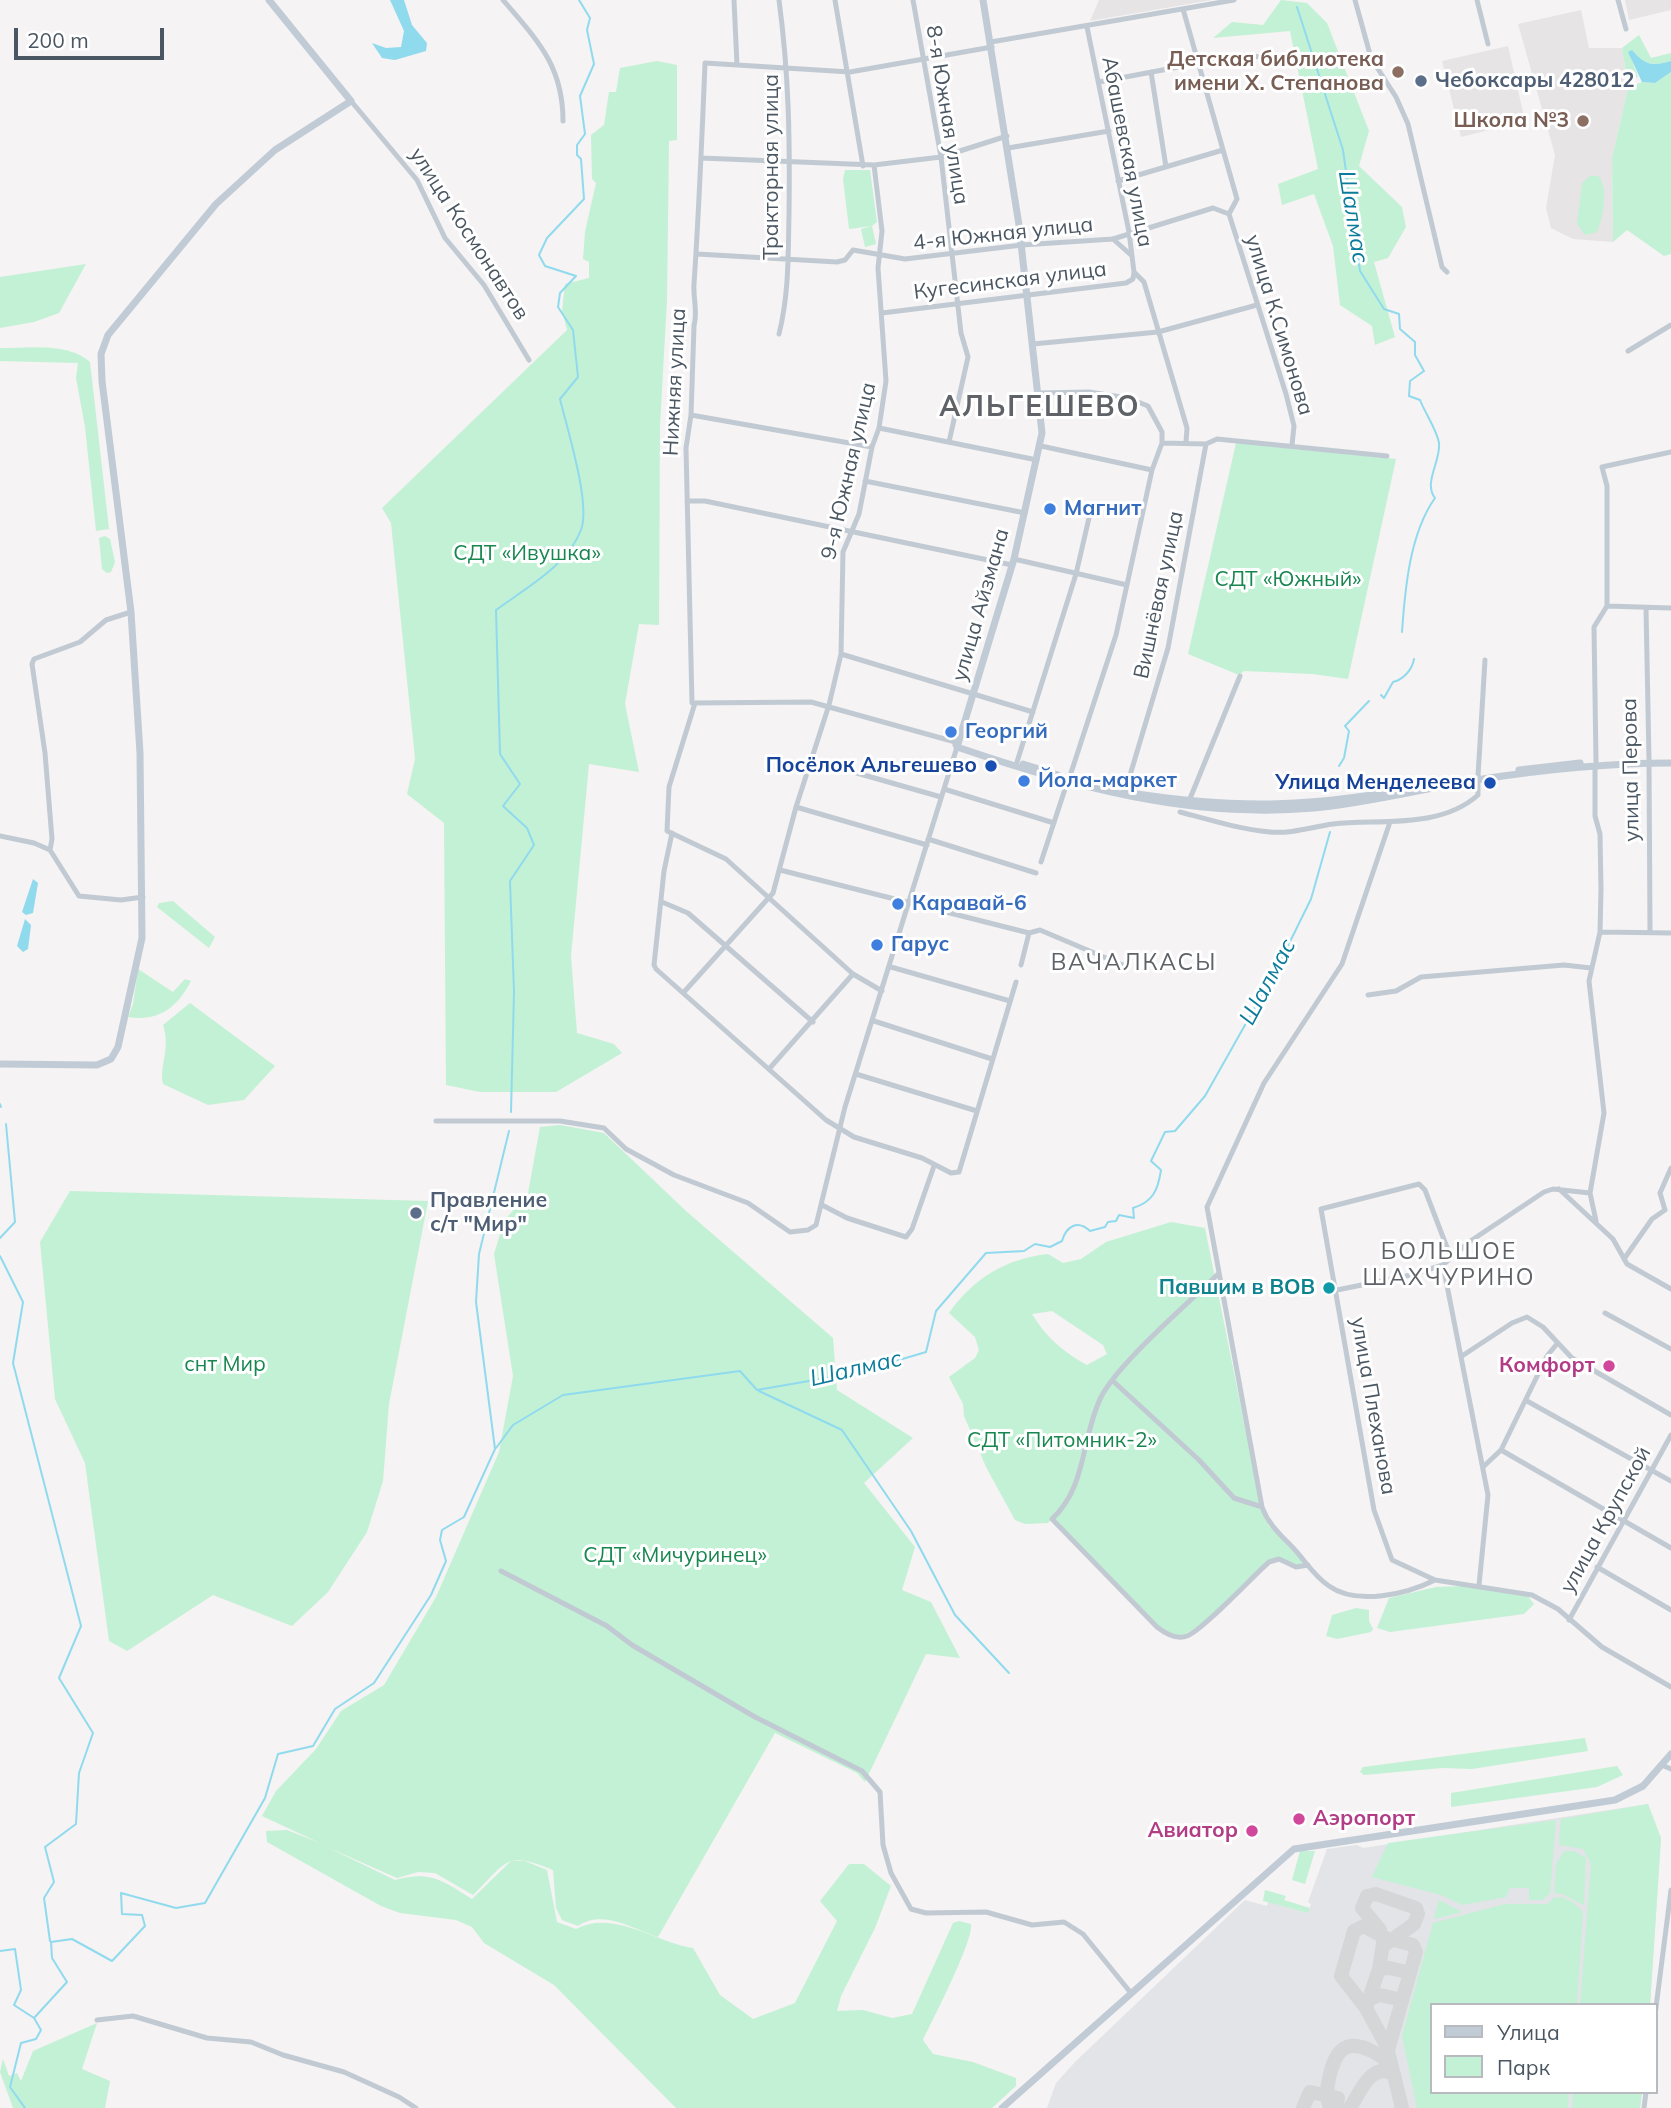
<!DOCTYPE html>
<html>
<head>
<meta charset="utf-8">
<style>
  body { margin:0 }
  #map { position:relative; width:1671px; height:2108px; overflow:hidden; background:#f5f3f3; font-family:Mulish,sans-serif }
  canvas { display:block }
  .legend { position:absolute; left:1430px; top:2003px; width:228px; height:91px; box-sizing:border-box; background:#fff; border:2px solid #b7bbc0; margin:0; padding:9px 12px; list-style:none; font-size:21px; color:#4a5661 }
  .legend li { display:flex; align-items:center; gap:14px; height:35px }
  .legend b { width:35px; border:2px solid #b7bbc0 }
  .scale { position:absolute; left:14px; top:28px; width:150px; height:32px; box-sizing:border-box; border:4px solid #4a5661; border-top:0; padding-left:9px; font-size:21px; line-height:24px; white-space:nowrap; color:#4a5661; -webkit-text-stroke:5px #fff; paint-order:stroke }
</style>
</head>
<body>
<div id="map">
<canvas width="1671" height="2108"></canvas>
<ul class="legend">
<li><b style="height:9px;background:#c1cbd6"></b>Улица</li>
<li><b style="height:19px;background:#c3f1d5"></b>Парк</li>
</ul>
<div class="scale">200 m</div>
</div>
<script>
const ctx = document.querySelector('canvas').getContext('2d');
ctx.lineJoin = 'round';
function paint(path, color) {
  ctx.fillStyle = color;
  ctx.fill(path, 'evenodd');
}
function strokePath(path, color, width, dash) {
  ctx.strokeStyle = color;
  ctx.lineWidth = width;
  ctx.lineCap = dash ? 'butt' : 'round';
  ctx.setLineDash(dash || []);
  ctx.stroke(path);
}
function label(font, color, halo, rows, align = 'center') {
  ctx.font = font + ' Mulish,sans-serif';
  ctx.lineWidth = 6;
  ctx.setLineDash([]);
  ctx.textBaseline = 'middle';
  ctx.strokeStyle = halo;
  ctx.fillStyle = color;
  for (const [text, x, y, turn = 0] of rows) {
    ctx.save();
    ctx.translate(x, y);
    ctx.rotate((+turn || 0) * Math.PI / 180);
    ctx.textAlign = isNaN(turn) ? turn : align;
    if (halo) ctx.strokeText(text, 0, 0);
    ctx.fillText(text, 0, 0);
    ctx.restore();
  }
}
paint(new Path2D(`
  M 1099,0 L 1212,0 L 1090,21 Z
  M 1625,0 L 1671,0 L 1671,10 L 1629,20 Z
  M 1581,10 L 1589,48 L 1622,48 L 1628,88 L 1612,158 L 1613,242 L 1573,239 L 1551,228 L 1546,208 L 1555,155 L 1518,24 Z
  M 1508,46 L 1525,121 L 1461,137 L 1442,61 Z`), '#e6e4e5');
paint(new Path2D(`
  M 1648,1804 L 1661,1838 L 1650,2005 L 1431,2005 L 1431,2092 L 1642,2092 L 1640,2108 L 1047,2108 L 1056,2083 L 1075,2062 L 1245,1900 L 1267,1906 L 1268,1902 L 1308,1913 L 1311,1904 L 1308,1902 L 1327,1849 L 1357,1845 L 1363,1848 Z`), '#e2e4e7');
paint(new Path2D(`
  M 1281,0 L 1307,3 L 1327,23 L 1369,131 L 1359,166 L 1402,207 L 1406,227 L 1388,258 L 1374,262 L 1395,337 L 1375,345 L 1372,326 L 1340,305 L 1333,246 L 1314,194 L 1282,205 L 1278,184 L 1318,169 L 1290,31 L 1213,38 L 1232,22 L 1263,25 Z
  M 1639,35 L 1651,58 L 1671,53 L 1671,61 C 1652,66 1646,66 1633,51 L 1629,52 L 1638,77 L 1627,80 L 1622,48 Z
  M 657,61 L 677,65 L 677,140 L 669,141 L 667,300 L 660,426 L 659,625 L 639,624 L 625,704 L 639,772 L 589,764 L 571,956 L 577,1033 L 614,1044 L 622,1053 L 556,1092 L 480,1092 L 446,1085 L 444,823 L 407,794 L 415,759 L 391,523 L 382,508 L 567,330 L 562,311 L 565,284 L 589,278 L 589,262 L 583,259 L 585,232 L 596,183 L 592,179 L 591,135 L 604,125 L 609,92 L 616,92 L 620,68 Z
  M 1671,72 L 1671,254 L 1664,256 L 1627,230 L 1613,242 L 1612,158 L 1628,88 L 1642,82 L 1655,83 Z
  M 845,170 L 870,170 L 877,222 L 872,226 L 876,244 L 865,247 L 861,229 L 872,226 L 849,229 L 843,179 Z
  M 1590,176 L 1598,176 C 1609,187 1603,219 1597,232 L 1585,235 L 1577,224 L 1582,183 Z
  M 86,264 L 59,313 L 34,322 L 0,328 L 0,277 Z
  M 0,348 C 28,348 68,342 90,362 L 109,529 L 96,531 L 85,427 L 76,378 L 78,363 L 0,361 Z
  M 1236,443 L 1396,459 L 1348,679 L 1313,674 L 1244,671 L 1239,675 L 1188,654 Z
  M 105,536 L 110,539 L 115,562 L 111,572 L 107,573 L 102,569 L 99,538 Z
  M 173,901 L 215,937 L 209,948 L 157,907 L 159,903 Z
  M 138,969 L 173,992 L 185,979 L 191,981 C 177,1008 158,1022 128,1017 L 133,1004 Z
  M 190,1003 L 275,1066 L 244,1100 L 208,1105 L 163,1084 C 159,1064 171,1050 163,1025 Z
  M 560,1125 L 604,1133 L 686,1211 L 833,1338 L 837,1390 L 913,1438 L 864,1483 L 915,1547 L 902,1590 L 931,1602 L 960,1658 L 926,1654 L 865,1782 L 857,1773 L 775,1733 L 658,1937 C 632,1929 604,1909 578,1926 L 562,1920 L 556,1908 L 553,1870 C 505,1850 507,1862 473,1895 L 435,1873 L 418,1872 L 397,1878 L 327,1847 L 395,1880 C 431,1870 443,1881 472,1899 L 511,1861 L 525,1861 L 547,1870 L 557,1922 L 576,1929 C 613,1909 655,1942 693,1948 L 720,1995 L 753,2019 L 795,2003 L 837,1921 L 820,1901 L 849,1864 L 864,1864 L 891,1886 L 875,1928 L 841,1996 L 837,2011 L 863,2010 L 892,2018 L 912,2014 L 953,1923 L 959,1921 L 971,1924 C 974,1940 932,2021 923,2040 L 933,2054 L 973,2062 L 1016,2078 L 1016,2086 L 992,2108 L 676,2108 L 554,1985 L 484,1943 L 472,1927 L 456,1920 L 400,1913 L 381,1906 L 267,1842 L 266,1831 L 287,1830 L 320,1843 L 262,1816 L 276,1791 L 316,1749 L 341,1711 L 384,1685 L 436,1597 L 499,1452 L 513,1376 L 494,1254 L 504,1221 L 528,1193 L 540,1127 Z
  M 70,1191 L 428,1201 L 389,1404 L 383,1481 L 367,1532 L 328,1592 L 292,1626 L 213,1595 L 127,1651 L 109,1641 L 85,1463 L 55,1399 L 40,1242 Z
  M 1171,1222 L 1205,1228 L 1261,1507 L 1234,1498 L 1199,1459 L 1115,1382 L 1114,1384 L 1199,1462 L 1234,1499 L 1262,1510 L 1269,1526 L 1305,1564 L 1297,1566 L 1279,1558 L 1269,1561 L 1201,1625 L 1180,1637 L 1157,1626 L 1052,1518 L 1048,1523 L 1025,1524 L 1015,1520 L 986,1467 L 964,1416 L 963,1404 L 949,1377 L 975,1358 L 979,1350 L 975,1337 L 949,1313 C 974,1278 1005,1259 1048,1254 L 1063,1263 L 1081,1259 L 1106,1242 ZM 1052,1311 L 1103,1345 L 1107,1354 L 1087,1365 C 1062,1351 1047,1338 1032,1314 Z
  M 1465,1586 L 1527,1595 L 1534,1604 L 1524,1614 L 1390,1632 L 1377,1628 L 1389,1598 L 1436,1587 Z
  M 1356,1608 L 1369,1610 L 1369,1621 L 1373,1629 L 1371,1632 L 1337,1639 L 1326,1636 L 1332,1615 Z
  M 1585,1738 L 1588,1751 L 1472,1769 L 1442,1768 L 1364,1775 L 1360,1772 L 1363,1767 Z
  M 1617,1766 L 1623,1775 L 1597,1787 L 1451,1807 L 1451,1793 Z
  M 1648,1804 L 1661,1838 L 1650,2005 L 1580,2005 L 1591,1864 L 1583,1849 L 1559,1845 L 1561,1819 Z
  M 1556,1820 L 1550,1893 L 1543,1900 L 1529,1900 L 1529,1888 L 1510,1888 L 1506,1897 L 1462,1905 L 1441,1895 L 1372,1877 L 1388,1843 Z
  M 1300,1851 L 1315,1851 L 1305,1884 L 1292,1880 Z
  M 1564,1851 L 1574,1851 L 1586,1858 L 1584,1905 L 1562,1894 L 1554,1893 L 1556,1864 Z
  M 1265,1890 L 1286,1896 L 1284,1900 L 1310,1908 L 1308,1913 L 1263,1901 Z
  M 1561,1897 L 1573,1902 L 1583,1912 L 1577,2005 L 1431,2005 L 1431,2092 L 1569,2092 L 1568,2108 L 1417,2108 L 1402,2036 L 1433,1923 L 1505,1904 L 1548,1904 L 1553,1898 Z
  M 1439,1900 L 1462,1912 L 1434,1919 Z
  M 97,2023 L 82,2069 L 110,2081 L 105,2108 L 13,2108 L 0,2072 L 3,2059 L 9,2076 L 17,2073 L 21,2081 L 33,2051 Z
  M 1573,2092 L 1642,2092 L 1640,2108 L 1572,2108 Z`), '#c3f1d5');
paint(new Path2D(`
  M 390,0 L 404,0 L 412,25 L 427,43 L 426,51 L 395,60 L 382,58 L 372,43 L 386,48 L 401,47 L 404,31 Z
  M 1632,50 C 1646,66 1652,66 1671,61 L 1671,72 L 1655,83 L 1642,82 L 1628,52 Z
  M 33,879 L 38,883 L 33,913 L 26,915 L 22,912 Z
  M 25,919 L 31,925 L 28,949 L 23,952 L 17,946 Z`), '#90daee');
strokePath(new Path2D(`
  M 1297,7 L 1343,150 L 1360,271 L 1384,309 L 1399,314 L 1400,329 L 1415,342 L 1415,355 L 1424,371 L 1410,381 L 1409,396 L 1420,400 C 1425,413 1437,430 1439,443 C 1441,461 1423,483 1435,498 C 1410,533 1405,588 1402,632
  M 1381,695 L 1384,698 L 1393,682 C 1404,679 1412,670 1414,659
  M 1339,766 L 1344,758 L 1349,731 L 1345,726 L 1369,701
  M 0,1104 L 1,1107
  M 511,1112 L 514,992 L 510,881 L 534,845 L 527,828 L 503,806 L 520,784 L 500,754 L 496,610 C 526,588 567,566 581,530 C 591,504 567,428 560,399 L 578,377 L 573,330 L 558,307 L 560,293 L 576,276 L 545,266 L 539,255 L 547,238 L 584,199 L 581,159 L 577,155 L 577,145 L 585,134 L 580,96 L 594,64 L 587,30 L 590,18 L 579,0
  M 0,1238 L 15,1222 L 6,1124
  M 0,1256 L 23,1302 L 13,1363 L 81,1626 L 59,1678 L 93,1733 L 79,1773 L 76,1824 L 45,1847 L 54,1882 L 44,1898 L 50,1941
  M 759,1391 L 842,1430 L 911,1531 L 955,1615 L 1009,1673
  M 496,1448 L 513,1425 L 563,1395 L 740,1371 L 757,1390 L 855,1373 L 926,1352 L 936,1311 L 986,1253 L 1024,1251 L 1035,1244 L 1050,1247 L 1062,1241 C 1066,1227 1077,1219 1090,1231 L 1105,1227 L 1108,1222 L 1116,1221 L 1119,1215 L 1134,1218 L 1133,1208 C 1153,1202 1158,1190 1161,1170 L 1151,1161 L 1165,1132 L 1175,1131 L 1205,1096 L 1276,970 L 1311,899 L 1330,832
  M 0,1951 L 15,1949 L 21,1990 L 14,2005 L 34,2018
  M 25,2108 L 10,2087 L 21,2043 L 36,2039 L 41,2030 L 34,2018 L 67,1982 L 52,1958 L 51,1942 L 72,1939 L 112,1961 L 145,1926 L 142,1915 L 122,1914 L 121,1893 L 176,1908 L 205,1903 L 265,1798 L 278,1754 L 313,1746 L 335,1709 L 374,1683 L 431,1595 L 446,1561 L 440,1540 L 442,1530 L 464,1517 L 495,1449 L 476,1302 L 479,1254 L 509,1131`), '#90daee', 2);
strokePath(new Path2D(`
  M 1380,1930 L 1362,1908 L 1367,1896 L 1376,1894 L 1416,1908 L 1418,1914 L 1414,1924 L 1383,1946
  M 1379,1969 L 1390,1968 L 1410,1973
  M 1367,2000 L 1380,1995 L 1402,2000
  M 1366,2008 L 1341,1976 L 1354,1931 L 1364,1926 L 1384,1937 L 1379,1969 L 1366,2008 L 1387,2047 L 1402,2108
  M 1388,2050 L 1416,1952 L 1413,1945 L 1391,1939
  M 1303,2108 L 1310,2092 L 1338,2098 L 1336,2108
  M 1331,2108 C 1322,2097 1331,2059 1342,2050 C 1356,2038 1384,2056 1392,2067
  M 1350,2108 C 1360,2093 1371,2061 1394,2074`), '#d5d6d8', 14);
strokePath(new Path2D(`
  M 503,0 C 537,40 563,65 563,121
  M 734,0 L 737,65
  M 779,0 C 789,75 790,140 789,216 C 788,256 789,294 779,334
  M 835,0 L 863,166
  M 913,0 L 941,157 L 961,333 L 968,357 L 949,442
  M 1355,0 L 1371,58 L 1396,97 L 1408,124 L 1442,267 L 1447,272
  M 1477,0 L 1488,44
  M 1618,0 L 1626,29
  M 1183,9 L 1237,199 L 1229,214
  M 1087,27 L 1129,232 L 1134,272 L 1144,282 L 1187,428 L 1186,442
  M 991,42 L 1234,0
  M 1151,72 L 1166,167
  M 1099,82 L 1242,55 L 1289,60
  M 351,101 L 417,180 L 445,238 L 484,285 L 529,360
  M 1008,148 L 1109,131
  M 701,158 L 874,165 L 941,157 L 1007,136
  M 1118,181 L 1223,150
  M 1229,214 L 1286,394 L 1294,426 L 1292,445
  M 1113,239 L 1131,255
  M 697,254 L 837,262 L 845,260 L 853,250 L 905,259 L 1022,245 L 1113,239 L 1213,208 L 1229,214
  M 882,313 L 1126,283 L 1133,279 L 1134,272
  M 1033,344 L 1158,332 L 1257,305
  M 1628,351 L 1671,325
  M 1039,393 L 1089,392 L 1128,398 L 1148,406 L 1162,432 L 1162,443 L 1152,470 L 1116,635 L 1069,779
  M 691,415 L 872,447
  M 879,428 L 1037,460
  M 1162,443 L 1206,444 L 1217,439 L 1387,456
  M 1041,446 L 1152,470
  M 865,481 L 1025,513
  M 687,501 L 705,501 L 1012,565
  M 1014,559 L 1127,585
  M 1607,606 L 1607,486 L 1602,467 L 1671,452
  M 1607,606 L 1671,608
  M 1646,608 L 1649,759
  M 841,654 L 1033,712
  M 695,703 L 669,787 L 667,831 L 726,859 L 853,974 L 882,991
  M 959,743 L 811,702 L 692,703 L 686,448 L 691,415 L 694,326 C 698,311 693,300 694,284 C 699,211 702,137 705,63 L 850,72 L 992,47
  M 811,760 L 941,797
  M 1017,762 L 1076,574 L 1092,505
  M 1596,762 L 1594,627 L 1607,606
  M 1649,763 L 1650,931
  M 1595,766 L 1595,816 L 1600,834 L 1601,889 L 1600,932 L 1589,981 L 1604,1113 L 1590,1193 L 1596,1221
  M 1478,776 L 1485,660
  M 944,789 L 1054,823
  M 1125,792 L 1168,648 L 1206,444
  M 1189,801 L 1240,676
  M 796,807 L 927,845
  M 1180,812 C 1210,820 1239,829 1270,832 C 1292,834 1311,827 1333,824 C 1381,819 1440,829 1478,795 L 1478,780
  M 1390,822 L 1342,964 L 1264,1083 L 1207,1207 L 1262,1507 C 1269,1526 1282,1536 1295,1550 C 1306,1562 1315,1577 1329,1586 C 1357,1606 1407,1594 1435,1580 L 1532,1595 L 1558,1609 L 1602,1647 L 1671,1687
  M 672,833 L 664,871 L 654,965 L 656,969 L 826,1120 L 854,1137 L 922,1158 L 951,1173 L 959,1172 L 1016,982
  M 0,836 L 34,843 L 50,850 L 79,896 L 121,900 L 143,897
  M 928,839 L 1036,873
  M 50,850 L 52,839 L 45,753 L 32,664 L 34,659 L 80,642 L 106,620 L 131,612
  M 1041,862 L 1067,783
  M 780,870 L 1029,933 L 1040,930 L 1125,966
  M 662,902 L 688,913 L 813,1022
  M 1600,932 L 1671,933
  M 1021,965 L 1029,933
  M 891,967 L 1010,1001
  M 684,992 L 773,893 L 796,807 L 829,705 L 841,654 L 843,552 L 859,514 L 872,447 L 879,428 L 886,381 L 878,268 L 882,231 L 874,165
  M 1368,995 L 1396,991 L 1421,977 L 1564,965 L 1591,968
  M 874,1021 L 992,1059
  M 769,1069 L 853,974
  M 856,1074 L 977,1111
  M 436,1121 L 560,1121 L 604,1128 L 626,1149 L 674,1175 L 748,1203 L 790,1232 L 808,1230 L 816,1225 L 845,1107 L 957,747 L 955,745
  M 1559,1189 L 1613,1239 L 1627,1264 L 1671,1289
  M 822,1205 L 847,1218 L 906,1237 L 912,1229 L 934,1166
  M 1665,1210 L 1660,1193 L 1671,1168
  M 1624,1259 L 1652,1219 L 1665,1210
  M 1443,1265 L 1488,1495 L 1479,1585
  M 1219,1273 C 1188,1304 1119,1362 1101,1397 C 1081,1438 1087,1487 1052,1519 L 1157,1627 C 1166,1634 1177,1640 1187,1636 C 1203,1630 1253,1576 1269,1562 L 1279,1559 L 1296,1567 L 1308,1565
  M 1337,1290 L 1411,1275 L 1443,1265 L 1469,1242 L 1544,1192 L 1553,1189 L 1590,1193
  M 1605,1313 L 1671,1349
  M 1462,1356 L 1512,1323 L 1527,1317 L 1543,1327 L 1572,1358 L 1671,1415
  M 1113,1381 L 1199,1460 L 1234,1498 L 1262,1507
  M 1527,1401 L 1671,1481
  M 1501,1450 L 1671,1548
  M 1483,1467 L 1501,1450 L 1547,1356 L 1556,1345
  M 1597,1567 L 1671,1610
  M 501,1571 L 607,1626 L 632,1645 L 755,1717 L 862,1771 L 880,1792 L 883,1845 L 891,1873 L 911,1909 L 926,1913 L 986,1912 L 1032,1925 L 1064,1922 L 1083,1934 L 1131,1993
  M 1435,1580 L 1392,1560 L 1374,1510 L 1321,1209 L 1419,1184 L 1425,1190 L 1451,1258
  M 1569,1620 L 1671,1435
  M 1664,1766 L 1671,1769
  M 1655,2015 L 1671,1890
  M 97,2020 L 133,2016 L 207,2038 L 251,2042 L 283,2055 L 344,2072 L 399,2097 L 416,2108
  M 1644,2108 L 1646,2092`), '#c1cad2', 5);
strokePath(new Path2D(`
  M 983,0 L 1019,225 L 1042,433 L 1014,559 L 957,747 C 1074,787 1190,819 1314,808 C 1369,803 1422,789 1476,780 C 1540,770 1606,763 1671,763
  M 1023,764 L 1058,775
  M 1519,770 L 1580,763
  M 1124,792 C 1236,810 1319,808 1431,784
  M 0,1064 L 97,1065 L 111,1059 L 118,1047 L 142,938 L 140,753 L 131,612 L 102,381 L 101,354 L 108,335 L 216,204 L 275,150 L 351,101 L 269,0
  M 1002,2108 L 1294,1849 L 1615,1800 L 1643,1786 L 1671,1754`), '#c1cbd6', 7);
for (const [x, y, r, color] of [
  [1398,72,7,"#8d6e63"],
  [1421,81,7,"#5c6f8a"],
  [1583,121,7,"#8d6e63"],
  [1050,509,7,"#3f7fe0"],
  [951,732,7,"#3f7fe0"],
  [991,766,7,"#1a4fb4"],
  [1024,781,7,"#3f7fe0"],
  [1490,783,7,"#1a4fb4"],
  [898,904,7,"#3f7fe0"],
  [877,945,7,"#3f7fe0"],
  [416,1213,7,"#5c6f8a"],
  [1329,1288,7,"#0f9aa8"],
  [1609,1366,7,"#d1479c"],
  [1299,1819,7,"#d1479c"],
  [1252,1831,7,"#d1479c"]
]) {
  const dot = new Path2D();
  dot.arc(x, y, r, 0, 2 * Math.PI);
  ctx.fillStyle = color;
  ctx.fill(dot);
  strokePath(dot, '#fff', 2.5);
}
label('bold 21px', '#785e54', '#fff', [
  ["Детская библиотека",1384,60],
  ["имени Х. Степанова",1384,84],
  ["Школа №3",1569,121]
], 'right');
label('bold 21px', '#4e5e75', '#fff', [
  ["Чебоксары 428012",1435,81],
  ["Правление",430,1201],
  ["с/т \"Мир\"",430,1225]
], 'left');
label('21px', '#4a5661', '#fff', [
  ["8-я Южная улица",947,115,81],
  ["Абашевская улица",1127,152,79],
  ["Тракторная улица",772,167,-90],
  ["улица Космонавтов",469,234,57],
  ["4-я Южная улица",1003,234,-6],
  ["Кугесинская улица",1010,281,-7],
  ["улица К.Симонова",1279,325,73],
  ["Нижняя улица",675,382,-87],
  ["9-я Южная улица",849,471,-77],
  ["Вишнёвая улица",1159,595,-78],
  ["улица Айзмана",981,605,-74],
  ["улица Перова",1631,770,-91],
  ["улица Плеханова",1373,1406,80],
  ["улица Крупской",1606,1520,-61]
]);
label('bold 21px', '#366cbe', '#fff', [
  ["Магнит",1064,509],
  ["Георгий",965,732],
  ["Йола-маркет",1038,781],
  ["Каравай-6",912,904],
  ["Гарус",891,945]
], 'left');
label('21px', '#17864f', '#fff', [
  ["СДТ «Ивушка»",527,554],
  ["СДТ «Южный»",1288,580],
  ["снт Мир",225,1365],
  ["СДТ «Питомник-2»",1062,1441],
  ["СДТ «Мичуринец»",675,1556]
]);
label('bold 21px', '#164399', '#fff', [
  ["Посёлок Альгешево",977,766],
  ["Улица Менделеева",1476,783]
], 'right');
label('bold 21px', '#0d838f', '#fff', [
  ["Павшим в ВОВ",1315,1288]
], 'right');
label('bold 21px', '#b23c85', '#fff', [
  ["Комфорт",1595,1366],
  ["Аэропорт",1313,1819,"left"],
  ["Авиатор",1238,1831]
], 'right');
label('italic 23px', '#0c7c9b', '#fff', [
  ["Шалмас",1353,217,81],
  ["Шалмас",1268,982,-62],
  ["Шалмас",856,1369,-13]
]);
ctx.letterSpacing = '2px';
label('23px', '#5f6368', '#fff', [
  ["ВАЧАЛКАСЫ",1134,963],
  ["БОЛЬШОЕ",1449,1252],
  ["ШАХЧУРИНО",1449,1278]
]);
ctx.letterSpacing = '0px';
ctx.letterSpacing = '2px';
label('bold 28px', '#5f6368', '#fff', [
  ["АЛЬГЕШЕВО",1040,408]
]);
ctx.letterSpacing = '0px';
</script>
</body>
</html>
